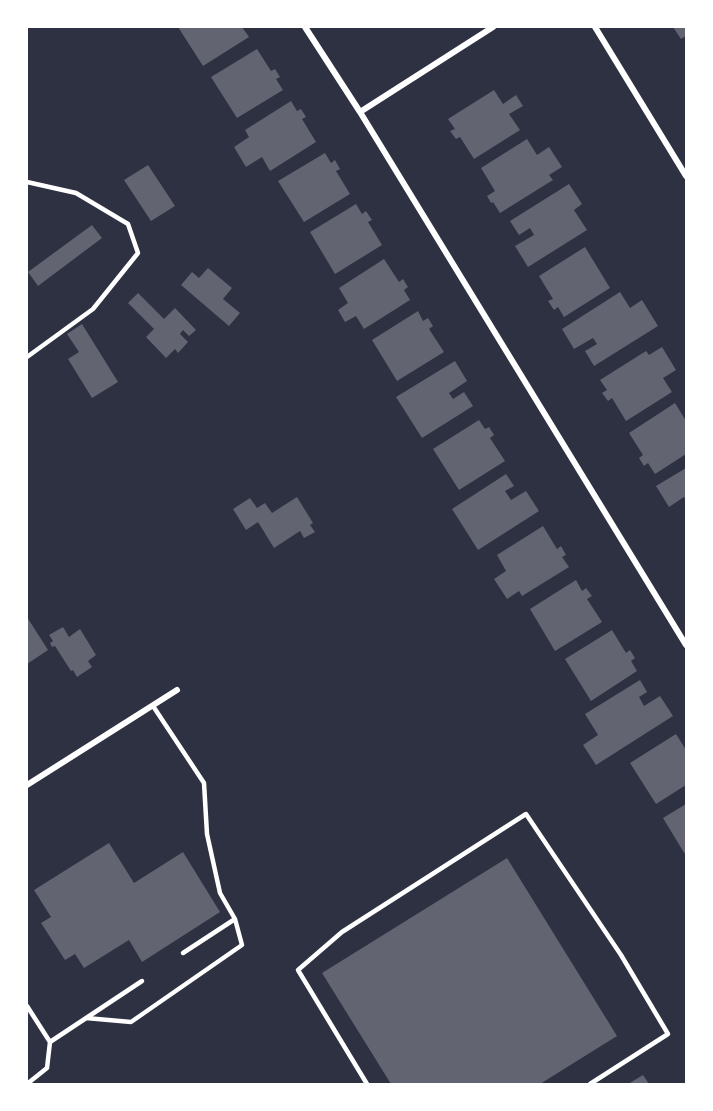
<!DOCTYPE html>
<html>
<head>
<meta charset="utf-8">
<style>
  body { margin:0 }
  #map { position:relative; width:713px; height:1111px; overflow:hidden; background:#2d3142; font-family:Rubik,sans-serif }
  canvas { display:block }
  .frame { position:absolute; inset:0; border:28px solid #fff; pointer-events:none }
</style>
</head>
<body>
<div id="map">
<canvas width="713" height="1111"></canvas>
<div class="frame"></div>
</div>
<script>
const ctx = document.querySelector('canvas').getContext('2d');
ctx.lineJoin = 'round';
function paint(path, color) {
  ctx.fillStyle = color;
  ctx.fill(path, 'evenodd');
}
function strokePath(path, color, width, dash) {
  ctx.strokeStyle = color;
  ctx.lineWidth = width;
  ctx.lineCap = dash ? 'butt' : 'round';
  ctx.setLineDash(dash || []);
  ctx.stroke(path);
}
paint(new Path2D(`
  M 178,27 L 242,27 L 249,37 L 203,66 Z
  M 673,27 L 686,27 L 686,36 L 681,39 Z
  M 257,49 L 271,71 L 275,69 L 280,77 L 276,79 L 283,90 L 237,118 L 211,77 Z
  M 494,90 L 503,104 L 516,95 L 523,106 L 509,114 L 520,130 L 474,159 L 460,137 L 456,139 L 450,131 L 455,129 L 448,119 Z
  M 291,101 L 297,111 L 301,109 L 306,117 L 302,119 L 316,142 L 270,171 L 262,157 L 246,167 L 234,147 L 249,137 L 245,130 Z
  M 527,139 L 537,155 L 549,147 L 562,167 L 549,175 L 553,180 L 500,213 L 493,202 L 491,203 L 487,196 L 495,191 L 481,168 Z
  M 325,153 L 331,163 L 335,160 L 340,169 L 336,171 L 350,194 L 304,222 L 278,181 Z
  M 148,165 L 175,206 L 151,221 L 124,180 Z
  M 569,184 L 582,204 L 574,210 L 587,230 L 528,267 L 515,246 L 534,235 L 530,228 L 519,235 L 510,221 Z
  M 356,204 L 362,214 L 366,211 L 372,220 L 368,222 L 382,245 L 335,274 L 310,232 Z
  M 92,225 L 102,238 L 38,286 L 28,272 Z
  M 585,247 L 610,288 L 564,317 L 558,307 L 554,310 L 548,301 L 553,299 L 539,276 Z
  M 384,259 L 399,282 L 403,279 L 408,287 L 404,290 L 410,300 L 364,329 L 356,316 L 345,322 L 338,310 L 348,303 L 339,288 Z
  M 208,268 L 232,288 L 223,299 L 240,313 L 229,326 L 181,285 L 192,272 L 199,278 Z
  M 620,292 L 630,308 L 642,300 L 658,326 L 594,366 L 585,351 L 597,344 L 593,338 L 574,349 L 562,329 Z
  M 138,293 L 164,319 L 175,308 L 196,330 L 189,336 L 183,330 L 180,334 L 188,342 L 178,353 L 175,349 L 166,358 L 146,337 L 154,329 L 128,303 Z
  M 418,311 L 423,321 L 428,318 L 433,326 L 429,329 L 444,352 L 397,381 L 372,340 Z
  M 82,324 L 118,382 L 92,398 L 68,359 L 79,352 L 67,334 Z
  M 662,347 L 676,370 L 663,378 L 672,392 L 626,421 L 612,398 L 608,401 L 602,393 L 607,390 L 600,380 L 646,351 L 649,355 Z
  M 455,361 L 467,381 L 449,393 L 453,399 L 464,392 L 473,406 L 422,438 L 396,397 Z
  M 675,403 L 686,421 L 686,454 L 655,474 L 648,463 L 644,466 L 639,458 L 643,455 L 629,433 Z
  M 479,420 L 485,429 L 489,427 L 494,435 L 490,438 L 505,461 L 459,490 L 433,449 Z
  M 686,468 L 686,500 L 684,497 L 669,507 L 656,486 Z
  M 506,474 L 514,486 L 505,491 L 511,500 L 526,491 L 539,511 L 478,550 L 452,509 Z
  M 297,497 L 313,523 L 310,525 L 315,532 L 304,538 L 300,531 L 274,548 L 258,522 L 246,530 L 233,509 L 250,498 L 257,508 L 265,503 L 272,513 Z
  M 543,526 L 557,549 L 561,546 L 566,555 L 562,557 L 569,567 L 522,596 L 519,591 L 507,599 L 494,579 L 506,571 L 497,555 Z
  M 576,580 L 582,591 L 586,588 L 592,596 L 587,599 L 602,622 L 555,651 L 530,609 Z
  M 27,617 L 48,650 L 27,664 Z
  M 63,627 L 69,637 L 80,629 L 96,655 L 88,661 L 92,667 L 77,677 L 73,670 L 71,671 L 55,646 L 52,647 L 50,643 L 53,641 L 49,635 Z
  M 612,630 L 626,653 L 630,650 L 635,658 L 631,661 L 637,671 L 591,701 L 565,659 Z
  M 640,680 L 647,692 L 639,697 L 644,706 L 660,696 L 673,716 L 596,765 L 583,745 L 598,735 L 585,714 Z
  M 676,734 L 686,750 L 686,785 L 656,804 L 630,763 Z
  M 686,804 L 686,856 L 663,818 Z
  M 109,843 L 134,883 L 183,852 L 220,912 L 142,962 L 129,940 L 84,968 L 75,954 L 65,960 L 41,923 L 51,917 L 34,890 Z
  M 507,858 L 617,1036 L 540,1084 L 391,1084 L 322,973 Z
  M 643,1075 L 649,1084 L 628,1084 Z`), '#626471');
strokePath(new Path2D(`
  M 27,182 L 76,193 L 128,224 L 138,253 L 93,309 L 27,357
  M 153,706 L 204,783 L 207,834 L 220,893 L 235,919 L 183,953
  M 27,1006 L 50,1042 L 47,1068 L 27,1084
  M 86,1018 L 131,1022 L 242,945 L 235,919
  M 50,1042 L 142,981
  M 367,1084 L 298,970 L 342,932 L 526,814 L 621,955 L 668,1034 L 590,1084`), '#fff', 4.5);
strokePath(new Path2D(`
  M 305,27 L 360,112 L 686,645
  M 595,27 L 686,176
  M 360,112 L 493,27
  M 27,785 L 177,690`), '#fff', 6);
</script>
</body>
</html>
